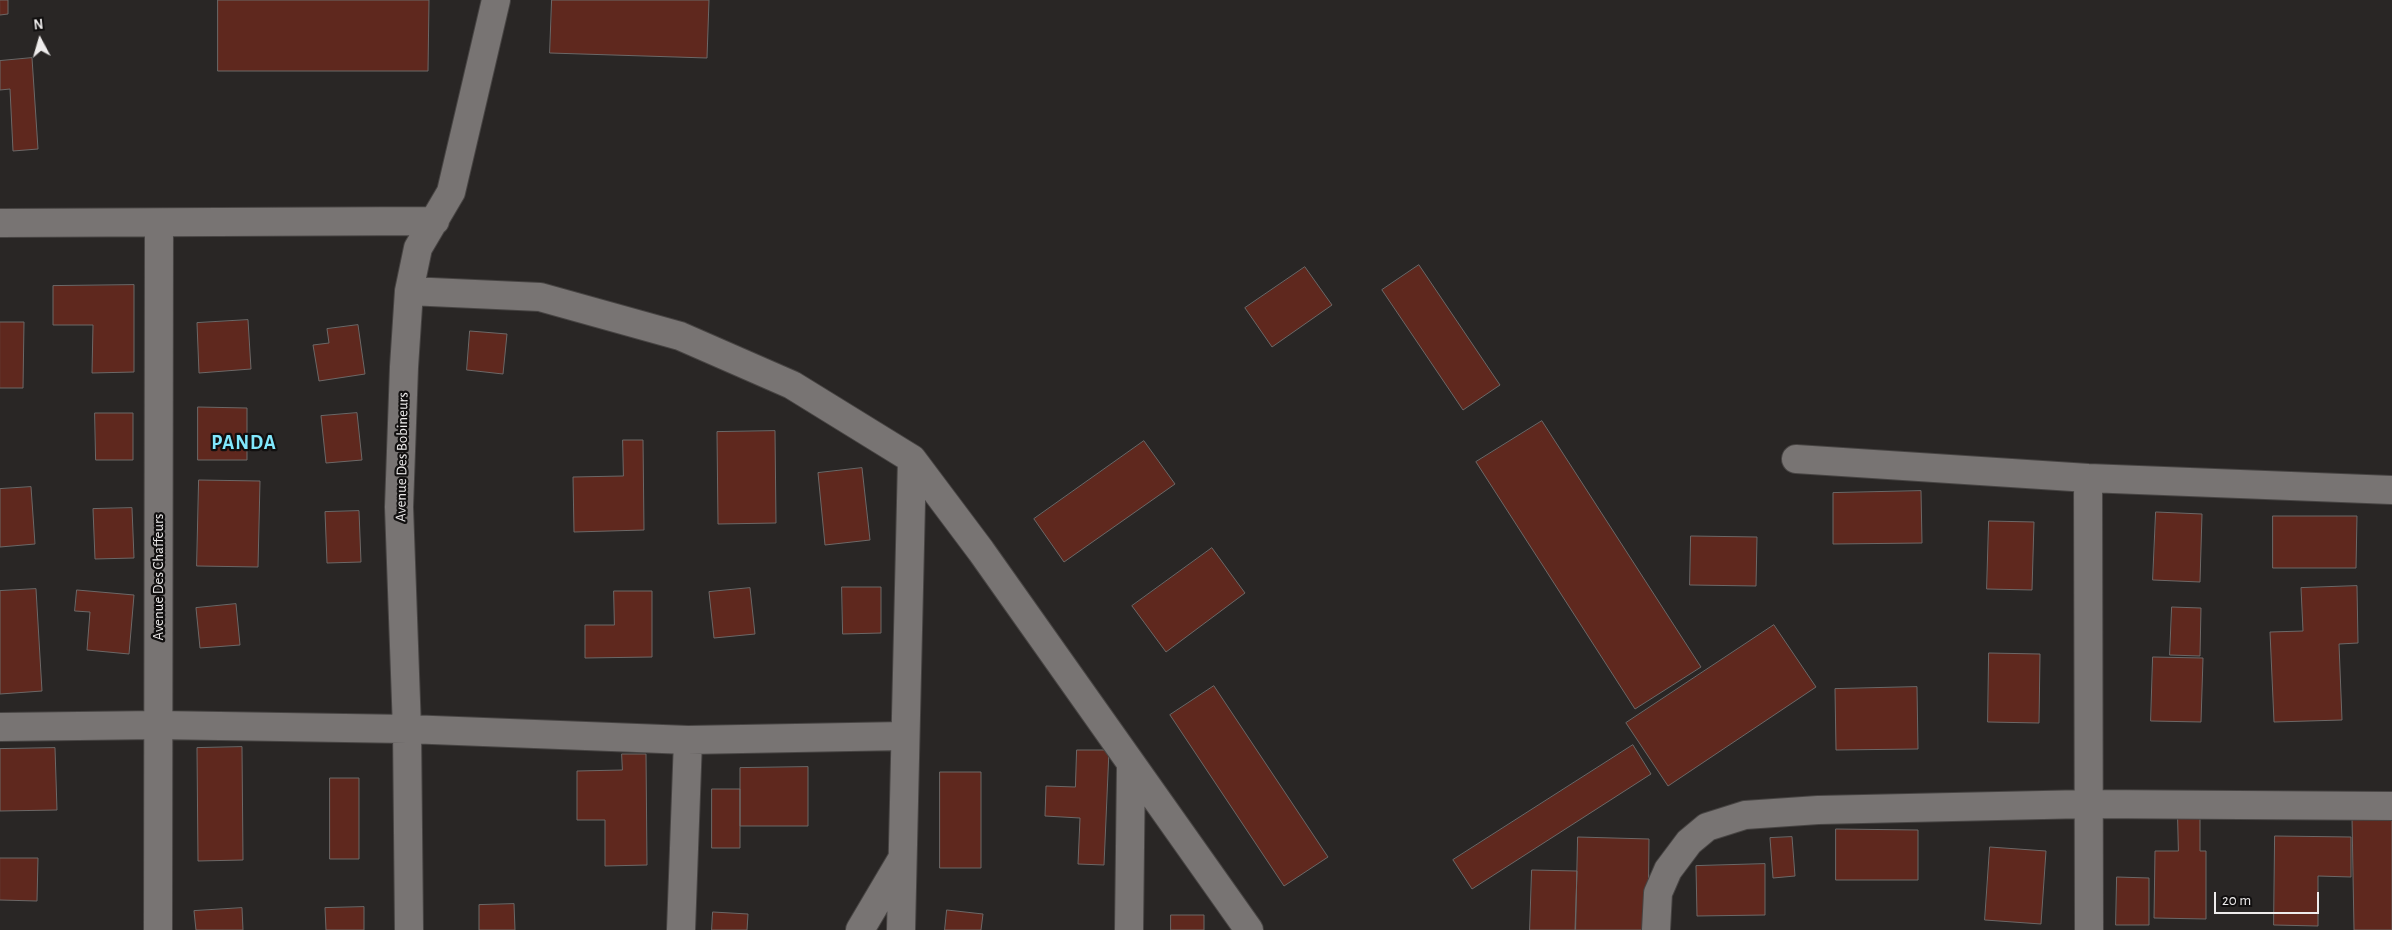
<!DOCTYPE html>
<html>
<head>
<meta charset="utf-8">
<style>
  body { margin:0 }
  #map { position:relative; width:2392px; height:930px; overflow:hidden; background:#292625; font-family:"Alegreya Sans",sans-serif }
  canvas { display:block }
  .north { position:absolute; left:15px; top:15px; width:50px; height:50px; -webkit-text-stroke:4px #110f0f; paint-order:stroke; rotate:354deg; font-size:14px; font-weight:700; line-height:20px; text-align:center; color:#eeecec }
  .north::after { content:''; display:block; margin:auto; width:18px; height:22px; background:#eeecec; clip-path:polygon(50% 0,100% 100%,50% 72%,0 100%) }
  .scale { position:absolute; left:2214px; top:892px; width:105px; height:22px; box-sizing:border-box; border:2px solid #eeecec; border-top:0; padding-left:6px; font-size:15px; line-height:18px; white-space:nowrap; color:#eeecec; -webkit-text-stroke:4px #110f0f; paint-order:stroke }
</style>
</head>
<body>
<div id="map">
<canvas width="2392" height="930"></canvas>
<div class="north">N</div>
<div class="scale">20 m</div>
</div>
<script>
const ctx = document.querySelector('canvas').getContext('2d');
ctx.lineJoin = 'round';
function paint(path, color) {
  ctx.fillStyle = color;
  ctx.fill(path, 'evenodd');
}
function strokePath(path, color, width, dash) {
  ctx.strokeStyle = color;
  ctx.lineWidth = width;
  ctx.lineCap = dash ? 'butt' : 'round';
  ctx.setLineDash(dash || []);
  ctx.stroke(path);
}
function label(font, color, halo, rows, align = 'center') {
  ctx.font = font + ' "Alegreya Sans",sans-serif';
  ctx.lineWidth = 4.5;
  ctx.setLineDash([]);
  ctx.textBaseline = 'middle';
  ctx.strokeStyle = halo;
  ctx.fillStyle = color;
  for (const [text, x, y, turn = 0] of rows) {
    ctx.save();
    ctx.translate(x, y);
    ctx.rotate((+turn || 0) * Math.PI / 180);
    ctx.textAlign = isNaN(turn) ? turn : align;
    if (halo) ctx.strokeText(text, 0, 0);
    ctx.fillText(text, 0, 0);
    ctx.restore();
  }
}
const building = new Path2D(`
  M 0,0 L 8,0 L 8,14 L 0,15 Z
  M 218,0 L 429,0 L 428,71 L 218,71 Z
  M 552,0 L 709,0 L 707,58 L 550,53 Z
  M 32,58 L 38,149 L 13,151 L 10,89 L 0,90 L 0,61 Z
  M 1419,265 L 1500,385 L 1463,410 L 1382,290 Z
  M 1305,267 L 1332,305 L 1272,347 L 1245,308 Z
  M 134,285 L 134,372 L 92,373 L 93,325 L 53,325 L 53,286 Z
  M 248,320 L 251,369 L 199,373 L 197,323 Z
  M 0,322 L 24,322 L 23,388 L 0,388 Z
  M 358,325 L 365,374 L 319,381 L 313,345 L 329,343 L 327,329 Z
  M 470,331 L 507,334 L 503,374 L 467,370 Z
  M 198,407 L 247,408 L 247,460 L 198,460 Z
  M 95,413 L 133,413 L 133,460 L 96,460 Z
  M 357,413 L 362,460 L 326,463 L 321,416 Z
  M 1542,421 L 1701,667 L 1635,709 L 1476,462 Z
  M 775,431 L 776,523 L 718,524 L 717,432 Z
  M 623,440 L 643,440 L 644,530 L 574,532 L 573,477 L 623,476 Z
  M 1144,441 L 1175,484 L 1064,562 L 1034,519 Z
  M 862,468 L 870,540 L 825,545 L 818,473 Z
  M 199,480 L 260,481 L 258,567 L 197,566 Z
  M 31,487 L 35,544 L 0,547 L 0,489 Z
  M 1921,491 L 1922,543 L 1833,544 L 1833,493 Z
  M 132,508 L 134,558 L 95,559 L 93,509 Z
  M 359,511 L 361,562 L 327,563 L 325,512 Z
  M 2156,512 L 2202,514 L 2200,582 L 2153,580 Z
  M 2273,516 L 2357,516 L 2356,568 L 2273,568 Z
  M 1989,521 L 2034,522 L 2032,590 L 1987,589 Z
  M 1691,536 L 1757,537 L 1756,586 L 1690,585 Z
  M 1212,548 L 1245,593 L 1166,652 L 1132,606 Z
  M 2357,586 L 2358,643 L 2339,644 L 2342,720 L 2274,722 L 2270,632 L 2303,631 L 2301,588 Z
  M 842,587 L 881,587 L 881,633 L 843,634 Z
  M 750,588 L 755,634 L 714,638 L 709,592 Z
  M 36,589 L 42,691 L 0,694 L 0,591 Z
  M 77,590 L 134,595 L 129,654 L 87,650 L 90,612 L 75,611 Z
  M 614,591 L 652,591 L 652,657 L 585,658 L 585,625 L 614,625 Z
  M 236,604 L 240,645 L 200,648 L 196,608 Z
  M 2172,607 L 2201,608 L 2200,656 L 2170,655 Z
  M 1774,625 L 1816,687 L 1668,786 L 1626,723 Z
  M 1989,653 L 2040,654 L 2039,723 L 1988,722 Z
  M 2153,657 L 2203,658 L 2201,722 L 2151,721 Z
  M 1214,686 L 1328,857 L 1284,886 L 1170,715 Z
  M 1917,687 L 1918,749 L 1836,750 L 1835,689 Z
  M 1633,745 L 1651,774 L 1472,889 L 1453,860 Z
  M 242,747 L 243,860 L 198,861 L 197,748 Z
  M 55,748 L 57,810 L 0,811 L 0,749 Z
  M 1077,750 L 1109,750 L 1104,865 L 1078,864 L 1080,818 L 1045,816 L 1046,786 L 1075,787 Z
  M 622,754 L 646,754 L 647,865 L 605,866 L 605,820 L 577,820 L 577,771 L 622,770 Z
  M 808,767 L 808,826 L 740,826 L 740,768 Z
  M 940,772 L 981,772 L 981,868 L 940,868 Z
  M 330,778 L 359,778 L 359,859 L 330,859 Z
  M 712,789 L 740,789 L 740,848 L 712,848 Z
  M 2392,816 L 2392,930 L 2354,930 L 2352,817 Z
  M 2178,818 L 2200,818 L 2200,851 L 2206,851 L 2206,919 L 2154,918 L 2155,851 L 2178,851 Z
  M 1836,829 L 1918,830 L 1918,880 L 1836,880 Z
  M 2275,836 L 2351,837 L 2351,877 L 2318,876 L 2318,926 L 2274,925 Z
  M 1578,837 L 1649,839 L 1648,930 L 1576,930 Z
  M 1792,837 L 1795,876 L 1773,878 L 1770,838 Z
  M 1990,847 L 2046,851 L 2041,924 L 1985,920 Z
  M 0,858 L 38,858 L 37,901 L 0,900 Z
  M 1765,864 L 1765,915 L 1697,916 L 1696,866 Z
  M 1532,870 L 1577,871 L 1575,930 L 1530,930 Z
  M 2117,877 L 2149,878 L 2149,925 L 2116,925 Z
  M 514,904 L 515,930 L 479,930 L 479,905 Z
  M 364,907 L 364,930 L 326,930 L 325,908 Z
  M 242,908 L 243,930 L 196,930 L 194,911 Z
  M 947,910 L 983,914 L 981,930 L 945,930 Z
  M 713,912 L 748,914 L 747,930 L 712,930 Z
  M 1171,915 L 1204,915 L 1204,930 L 1171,930 Z`);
paint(building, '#5f281e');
strokePath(building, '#6c6867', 1);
const street = new Path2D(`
  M 0,223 L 435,221
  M 409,291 L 540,297 L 680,336 L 792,385 L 912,459 L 981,551 L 1249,930
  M 1796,459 L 2088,478 L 2392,490
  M 2088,478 L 2089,930
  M 0,727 L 157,725 L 407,729 L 688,740 L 904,736
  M 158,930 L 159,223
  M 409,930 L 407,729 L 399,507 L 404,367 L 409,291 L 418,248 L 451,192 L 496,0
  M 681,930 L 688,740
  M 860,930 L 902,859
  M 901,930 L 912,459
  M 1129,930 L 1131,764
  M 1656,930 L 1658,893 L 1668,870 L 1689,842 L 1707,827 L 1745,815 L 1818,810 L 2088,804 L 2392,806`);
strokePath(street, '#474443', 30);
strokePath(street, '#787473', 28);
label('15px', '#eeecec', '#110f0f', [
  ["Avenue Des Bobineurs",402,457,-89],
  ["Avenue Des Chaffeurs",158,577,-90]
]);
ctx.letterSpacing = '1px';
label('bold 20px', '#81e8fd', '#110f0f', [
  ["PANDA",244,443]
]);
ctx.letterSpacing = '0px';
</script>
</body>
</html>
